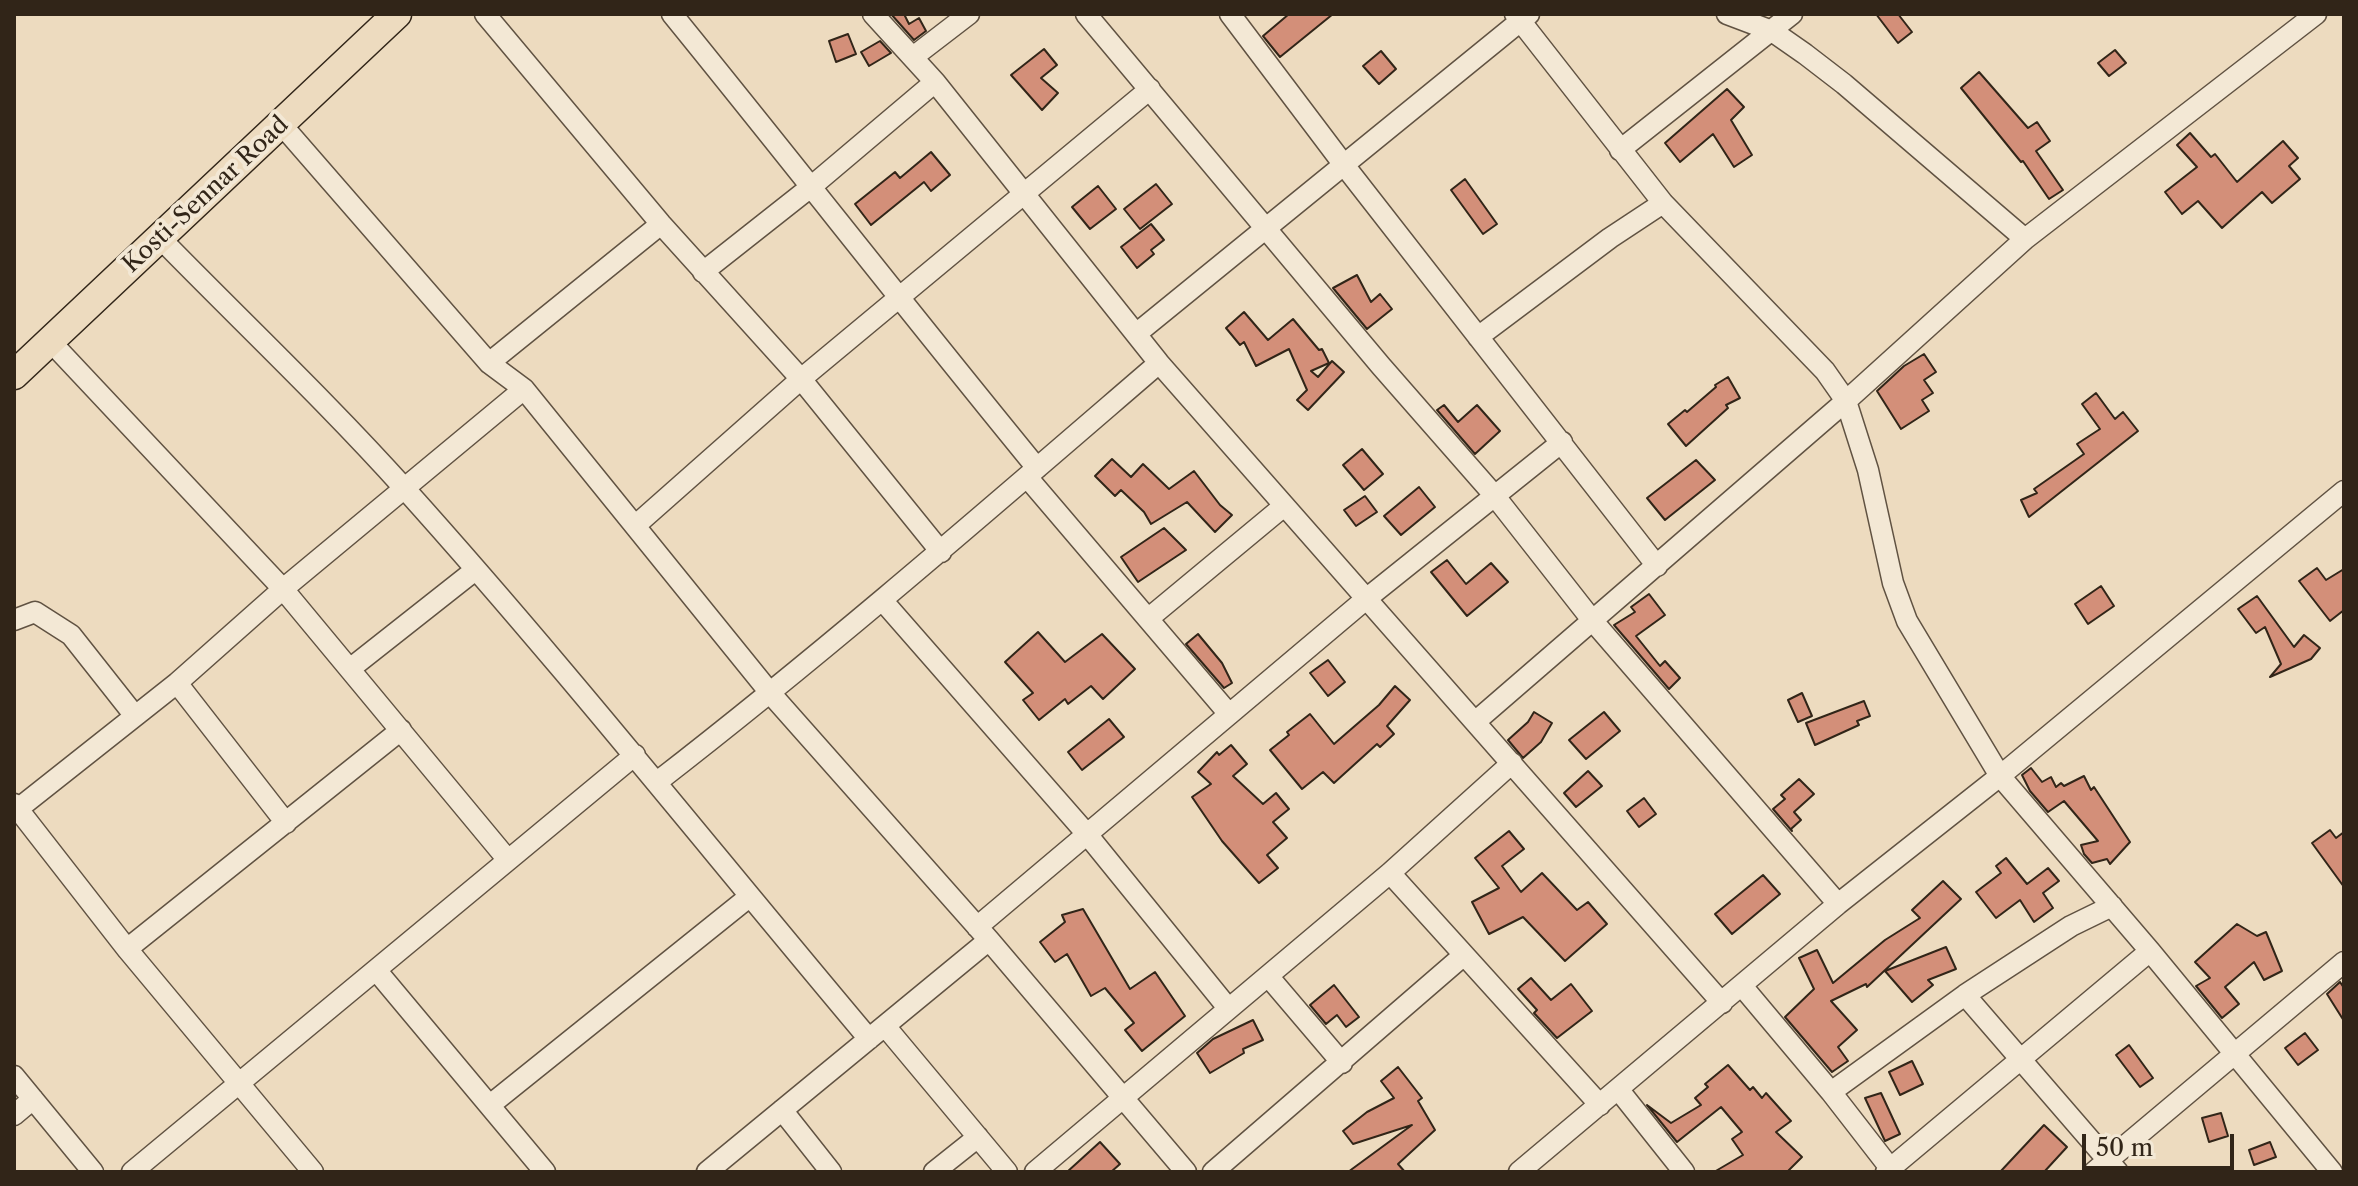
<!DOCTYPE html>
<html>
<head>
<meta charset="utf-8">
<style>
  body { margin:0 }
  #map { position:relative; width:2358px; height:1186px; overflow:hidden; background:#eddbbf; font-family:"Libre Caslon Text",serif }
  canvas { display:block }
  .frame { position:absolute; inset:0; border:16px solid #312518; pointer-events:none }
  .scale { position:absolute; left:2082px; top:1134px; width:152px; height:36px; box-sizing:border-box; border:4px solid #312518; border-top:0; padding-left:10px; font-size:24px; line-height:28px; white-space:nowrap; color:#312518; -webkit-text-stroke:6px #f3e8d5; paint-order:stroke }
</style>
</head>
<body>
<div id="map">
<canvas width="2358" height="1186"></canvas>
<div class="frame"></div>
<div class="scale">50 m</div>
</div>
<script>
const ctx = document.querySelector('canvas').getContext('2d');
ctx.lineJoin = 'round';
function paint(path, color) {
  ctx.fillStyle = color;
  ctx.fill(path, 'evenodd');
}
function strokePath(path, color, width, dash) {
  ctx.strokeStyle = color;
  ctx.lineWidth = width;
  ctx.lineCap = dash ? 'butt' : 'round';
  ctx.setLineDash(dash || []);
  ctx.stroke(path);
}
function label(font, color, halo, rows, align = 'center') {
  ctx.font = font + ' "Libre Caslon Text",serif';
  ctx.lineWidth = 8;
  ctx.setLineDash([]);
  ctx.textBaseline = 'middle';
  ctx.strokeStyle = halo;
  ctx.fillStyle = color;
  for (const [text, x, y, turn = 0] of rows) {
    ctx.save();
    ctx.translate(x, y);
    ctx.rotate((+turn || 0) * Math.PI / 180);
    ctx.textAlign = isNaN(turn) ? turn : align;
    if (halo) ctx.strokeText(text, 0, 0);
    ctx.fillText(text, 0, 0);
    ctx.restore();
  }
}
const building = new Path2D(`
  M 891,14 L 904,14 L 909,24 L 919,18 L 926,31 L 914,40 Z
  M 1289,14 L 1333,14 L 1280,57 L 1263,36 Z
  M 1876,14 L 1898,14 L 1912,32 L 1898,43 Z
  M 848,34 L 856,54 L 836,62 L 829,41 Z
  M 880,41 L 891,53 L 869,66 L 861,52 Z
  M 1044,49 L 1057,65 L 1041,78 L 1058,93 L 1042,110 L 1011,75 Z
  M 2115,50 L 2126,63 L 2109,76 L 2098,63 Z
  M 1381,51 L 1396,69 L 1379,84 L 1363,66 Z
  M 1979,72 L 2028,128 L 2037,122 L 2050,141 L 2036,151 L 2063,190 L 2049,199 L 2023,161 L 2021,162 L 1961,88 Z
  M 1727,89 L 1744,107 L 1731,120 L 1752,155 L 1734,167 L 1713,134 L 1680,162 L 1665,143 Z
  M 2190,133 L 2211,157 L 2215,154 L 2237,182 L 2283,141 L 2298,158 L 2289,166 L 2300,179 L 2272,203 L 2262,192 L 2222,228 L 2198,201 L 2182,214 L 2165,192 L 2197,167 L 2177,145 Z
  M 931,152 L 950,175 L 931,191 L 924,182 L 871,225 L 855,204 L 895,172 L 900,178 Z
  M 1465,179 L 1497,224 L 1483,234 L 1451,190 Z
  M 1156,184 L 1172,204 L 1140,229 L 1124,209 Z
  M 1098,186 L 1116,209 L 1090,229 L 1072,207 Z
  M 1151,224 L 1164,240 L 1151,250 L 1154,254 L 1137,268 L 1121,247 Z
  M 1357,275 L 1371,302 L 1380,294 L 1392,309 L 1367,329 L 1333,288 Z
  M 1244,312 L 1268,340 L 1293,319 L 1319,350 L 1322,349 L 1329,363 L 1311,371 L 1318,377 L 1332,361 L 1344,372 L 1308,410 L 1297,400 L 1307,390 L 1289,349 L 1256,366 L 1244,342 L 1240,345 L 1226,328 Z
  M 1924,354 L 1936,372 L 1924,380 L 1933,393 L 1922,400 L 1929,411 L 1901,429 L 1877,391 L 1904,366 Z
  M 1728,377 L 1740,398 L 1726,405 L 1728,408 L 1686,446 L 1668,424 L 1685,410 L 1687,412 L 1716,387 L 1715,385 Z
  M 2096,393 L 2115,419 L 2123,412 L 2138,431 L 2029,517 L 2021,500 L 2037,493 L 2034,489 L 2084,454 L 2077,444 L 2100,429 L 2082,404 Z
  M 1444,405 L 1458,422 L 1477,405 L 1500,431 L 1475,454 L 1437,410 Z
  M 1362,449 L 1383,474 L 1364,490 L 1343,465 Z
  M 1112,459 L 1131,477 L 1143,464 L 1169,489 L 1194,471 L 1220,505 L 1232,515 L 1215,532 L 1187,502 L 1151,524 L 1144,512 L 1121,490 L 1115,496 L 1095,476 Z
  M 1696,460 L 1715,480 L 1665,520 L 1647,498 Z
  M 1419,487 L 1435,507 L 1401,535 L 1384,516 Z
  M 1365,496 L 1377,512 L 1356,526 L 1344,510 Z
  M 1164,528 L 1186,550 L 1138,582 L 1121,557 Z
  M 1447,560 L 1466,584 L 1491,563 L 1508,582 L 1467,616 L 1431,572 Z
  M 2317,568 L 2326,580 L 2344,569 L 2344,610 L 2330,621 L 2299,581 Z
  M 2101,586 L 2114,606 L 2088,624 L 2075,604 Z
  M 1649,594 L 1665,615 L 1636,636 L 1660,666 L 1665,661 L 1680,678 L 1669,689 L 1614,625 L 1635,612 L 1631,607 Z
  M 2257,596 L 2294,647 L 2304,635 L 2320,648 L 2311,659 L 2270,677 L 2281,664 L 2265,627 L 2256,633 L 2238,609 Z
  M 1038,632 L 1065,662 L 1102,634 L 1135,669 L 1103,699 L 1091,686 L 1068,704 L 1065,699 L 1039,720 L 1023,700 L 1033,693 L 1005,662 Z
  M 1198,634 L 1222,663 L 1232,683 L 1224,688 L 1186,644 Z
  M 1328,660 L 1345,682 L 1328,696 L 1310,673 Z
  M 1395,686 L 1410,700 L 1387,726 L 1394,734 L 1380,747 L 1377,744 L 1334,783 L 1323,772 L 1302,789 L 1270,750 L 1289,735 L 1287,732 L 1310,714 L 1334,744 L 1379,705 Z
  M 1802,693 L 1812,716 L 1798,722 L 1788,700 Z
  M 1864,701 L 1870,716 L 1857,721 L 1859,725 L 1815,745 L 1806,723 Z
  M 1534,712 L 1552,723 L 1541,742 L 1523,758 L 1508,740 L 1528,722 Z
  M 1604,712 L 1620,731 L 1586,759 L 1569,740 Z
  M 1109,719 L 1124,737 L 1082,770 L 1068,752 Z
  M 1231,745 L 1247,764 L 1233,776 L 1263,804 L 1276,793 L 1289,809 L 1273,822 L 1287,838 L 1267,855 L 1278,868 L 1259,883 L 1222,841 L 1192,797 L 1211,784 L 1198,772 L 1217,752 L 1219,755 Z
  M 2031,768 L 2042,782 L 2051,777 L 2056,787 L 2061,783 L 2064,786 L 2084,776 L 2091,790 L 2094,787 L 2130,842 L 2110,864 L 2107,859 L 2092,863 L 2084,854 L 2081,845 L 2098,841 L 2064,801 L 2048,812 L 2030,791 L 2022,775 Z
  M 1588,771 L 1602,786 L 1576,807 L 1564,793 Z
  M 1799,779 L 1814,794 L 1794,812 L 1801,820 L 1791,829 L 1792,831 L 1773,809 L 1785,799 L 1781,795 Z
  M 1644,798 L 1656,814 L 1639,827 L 1627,811 Z
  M 2330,830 L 2336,838 L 2344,832 L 2344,887 L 2312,843 Z
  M 1509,831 L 1524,849 L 1502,866 L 1521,892 L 1542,873 L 1577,910 L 1588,902 L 1607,924 L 1565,961 L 1523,917 L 1489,934 L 1472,902 L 1499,888 L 1475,858 Z
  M 2006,858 L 2027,884 L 2048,868 L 2059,881 L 2043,893 L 2053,908 L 2034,922 L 2020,900 L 1996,918 L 1976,892 L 2001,873 L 1996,866 Z
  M 1763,875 L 1780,894 L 1732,934 L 1715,914 Z
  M 1943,881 L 1961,899 L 1867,987 L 1866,984 L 1831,1001 L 1857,1030 L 1838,1047 L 1848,1061 L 1832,1072 L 1785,1017 L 1814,989 L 1799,958 L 1817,950 L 1833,983 L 1885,940 L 1920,918 L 1912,910 Z
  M 1083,909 L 1130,989 L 1155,972 L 1185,1016 L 1142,1051 L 1125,1030 L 1134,1023 L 1105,988 L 1091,996 L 1067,954 L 1055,962 L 1040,942 L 1065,922 L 1062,915 Z
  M 2237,924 L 2257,936 L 2266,932 L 2282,971 L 2264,980 L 2254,962 L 2225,987 L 2239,1004 L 2222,1018 L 2196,986 L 2210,978 L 2195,962 Z
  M 1946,947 L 1956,969 L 1928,980 L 1933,985 L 1912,1002 L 1885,971 Z
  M 1531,978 L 1551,1000 L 1571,984 L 1592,1011 L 1557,1038 L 1534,1013 L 1537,1010 L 1518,989 Z
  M 2340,982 L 2344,988 L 2344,1021 L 2327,994 Z
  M 1334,985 L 1359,1017 L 1346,1027 L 1337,1015 L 1326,1024 L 1310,1005 Z
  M 1253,1020 L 1263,1040 L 1243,1049 L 1244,1053 L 1210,1073 L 1197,1053 L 1213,1039 Z
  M 2305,1033 L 2318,1050 L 2298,1065 L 2285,1048 Z
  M 2129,1045 L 2153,1078 L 2140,1087 L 2116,1055 Z
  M 1912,1061 L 1923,1084 L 1900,1095 L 1889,1072 Z
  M 1728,1065 L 1750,1090 L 1753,1087 L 1762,1098 L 1766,1093 L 1791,1121 L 1776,1132 L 1802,1157 L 1787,1172 L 1714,1172 L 1743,1155 L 1732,1139 L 1742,1132 L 1721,1107 L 1677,1142 L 1647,1105 L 1671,1123 L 1701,1105 L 1695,1098 L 1708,1087 L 1705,1084 Z
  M 1398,1067 L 1422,1098 L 1418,1101 L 1435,1130 L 1398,1164 L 1405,1172 L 1348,1172 L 1412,1125 L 1353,1144 L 1343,1131 L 1367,1112 L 1394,1098 L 1381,1081 Z
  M 1881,1093 L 1900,1134 L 1885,1141 L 1865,1098 Z
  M 2221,1113 L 2228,1136 L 2209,1142 L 2202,1118 Z
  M 2044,1125 L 2067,1147 L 2044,1172 L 2000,1172 Z
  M 1100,1142 L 1120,1164 L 1111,1172 L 1067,1172 Z
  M 2270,1142 L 2276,1157 L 2254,1165 L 2249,1150 Z`);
paint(building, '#d38f79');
strokePath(building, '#312518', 2);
const minor = new Path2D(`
  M 485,14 L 661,224 L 801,379 L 941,552
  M 672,14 C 794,164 914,318 1037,468
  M 873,14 L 935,82 L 1159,363 L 1722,1003
  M 1086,14 L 1381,366 L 1494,495 L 1592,620 L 1838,904
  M 1230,14 L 1344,165 L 1657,566
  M 1515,14 L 1663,203 L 1825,371 L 1846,401 L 1868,470 L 1893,583 L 1907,621 L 2000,776 L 2150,951 L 2332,1172
  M 1727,14 L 1772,31 L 1805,54 L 1844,84 L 2025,239
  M 913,57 L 969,14
  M 281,124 L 489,363 L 524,389 L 771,694 L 989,940 L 1186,1172
  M 1620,150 L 1792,14
  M 160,238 C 241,321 327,402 405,489 C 565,667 714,855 869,1039
  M 703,272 L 812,186 L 935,82
  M 1136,334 L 1529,14
  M 1478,337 L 1610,238 L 1663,203
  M 50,341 L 283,589 L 508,860
  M 489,363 L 661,224
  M 1027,477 L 1229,714
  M 636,525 L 801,379 L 1150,89
  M 882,600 L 1086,833 L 1228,1008
  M 1149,618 L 1284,506
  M 14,620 L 35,612 L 71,635 L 135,716
  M 351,668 L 474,571
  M 177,683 L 286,823
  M 1475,722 L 1846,401 L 2025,239 L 2316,14
  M 657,782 C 830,648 994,505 1159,363
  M 14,804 L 127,949 L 313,1172
  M 14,812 L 177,683 L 283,589 L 524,389
  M 1390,873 L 1600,1105
  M 977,927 L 1366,599 L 1562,442
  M 127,949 L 401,730
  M 376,970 L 545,1172
  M 1268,976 L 1342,1063
  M 1742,986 L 1831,1092 L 1890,1168
  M 1965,995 L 2118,1172
  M 885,1026 L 1007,1172
  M 14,1076 L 93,1172
  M 1618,1089 L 1684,1172
  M 1831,1092 L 1965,995 L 2071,926 L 2112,906
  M 490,1105 L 749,897
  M 782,1110 L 831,1172
  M 14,1115 L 33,1099
  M 132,1172 L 635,755
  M 707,1172 L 989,940
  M 934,1172 L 978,1137
  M 1035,1172 L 1390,873 L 1512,763
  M 1213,1172 L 1464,955
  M 1519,1172 L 1838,904 L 2000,776 L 2344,491
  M 1886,1172 L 2150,951
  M 2094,1172 L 2344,962`);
const highway = new Path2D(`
  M 14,375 L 397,14`);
strokePath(minor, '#605242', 23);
strokePath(highway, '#312518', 31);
strokePath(minor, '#f3e8d5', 20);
strokePath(highway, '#eddbbf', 28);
label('24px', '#312518', '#f3e8d5', [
  ["Kosti-Sennar Road",206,195,-43]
]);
</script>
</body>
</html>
